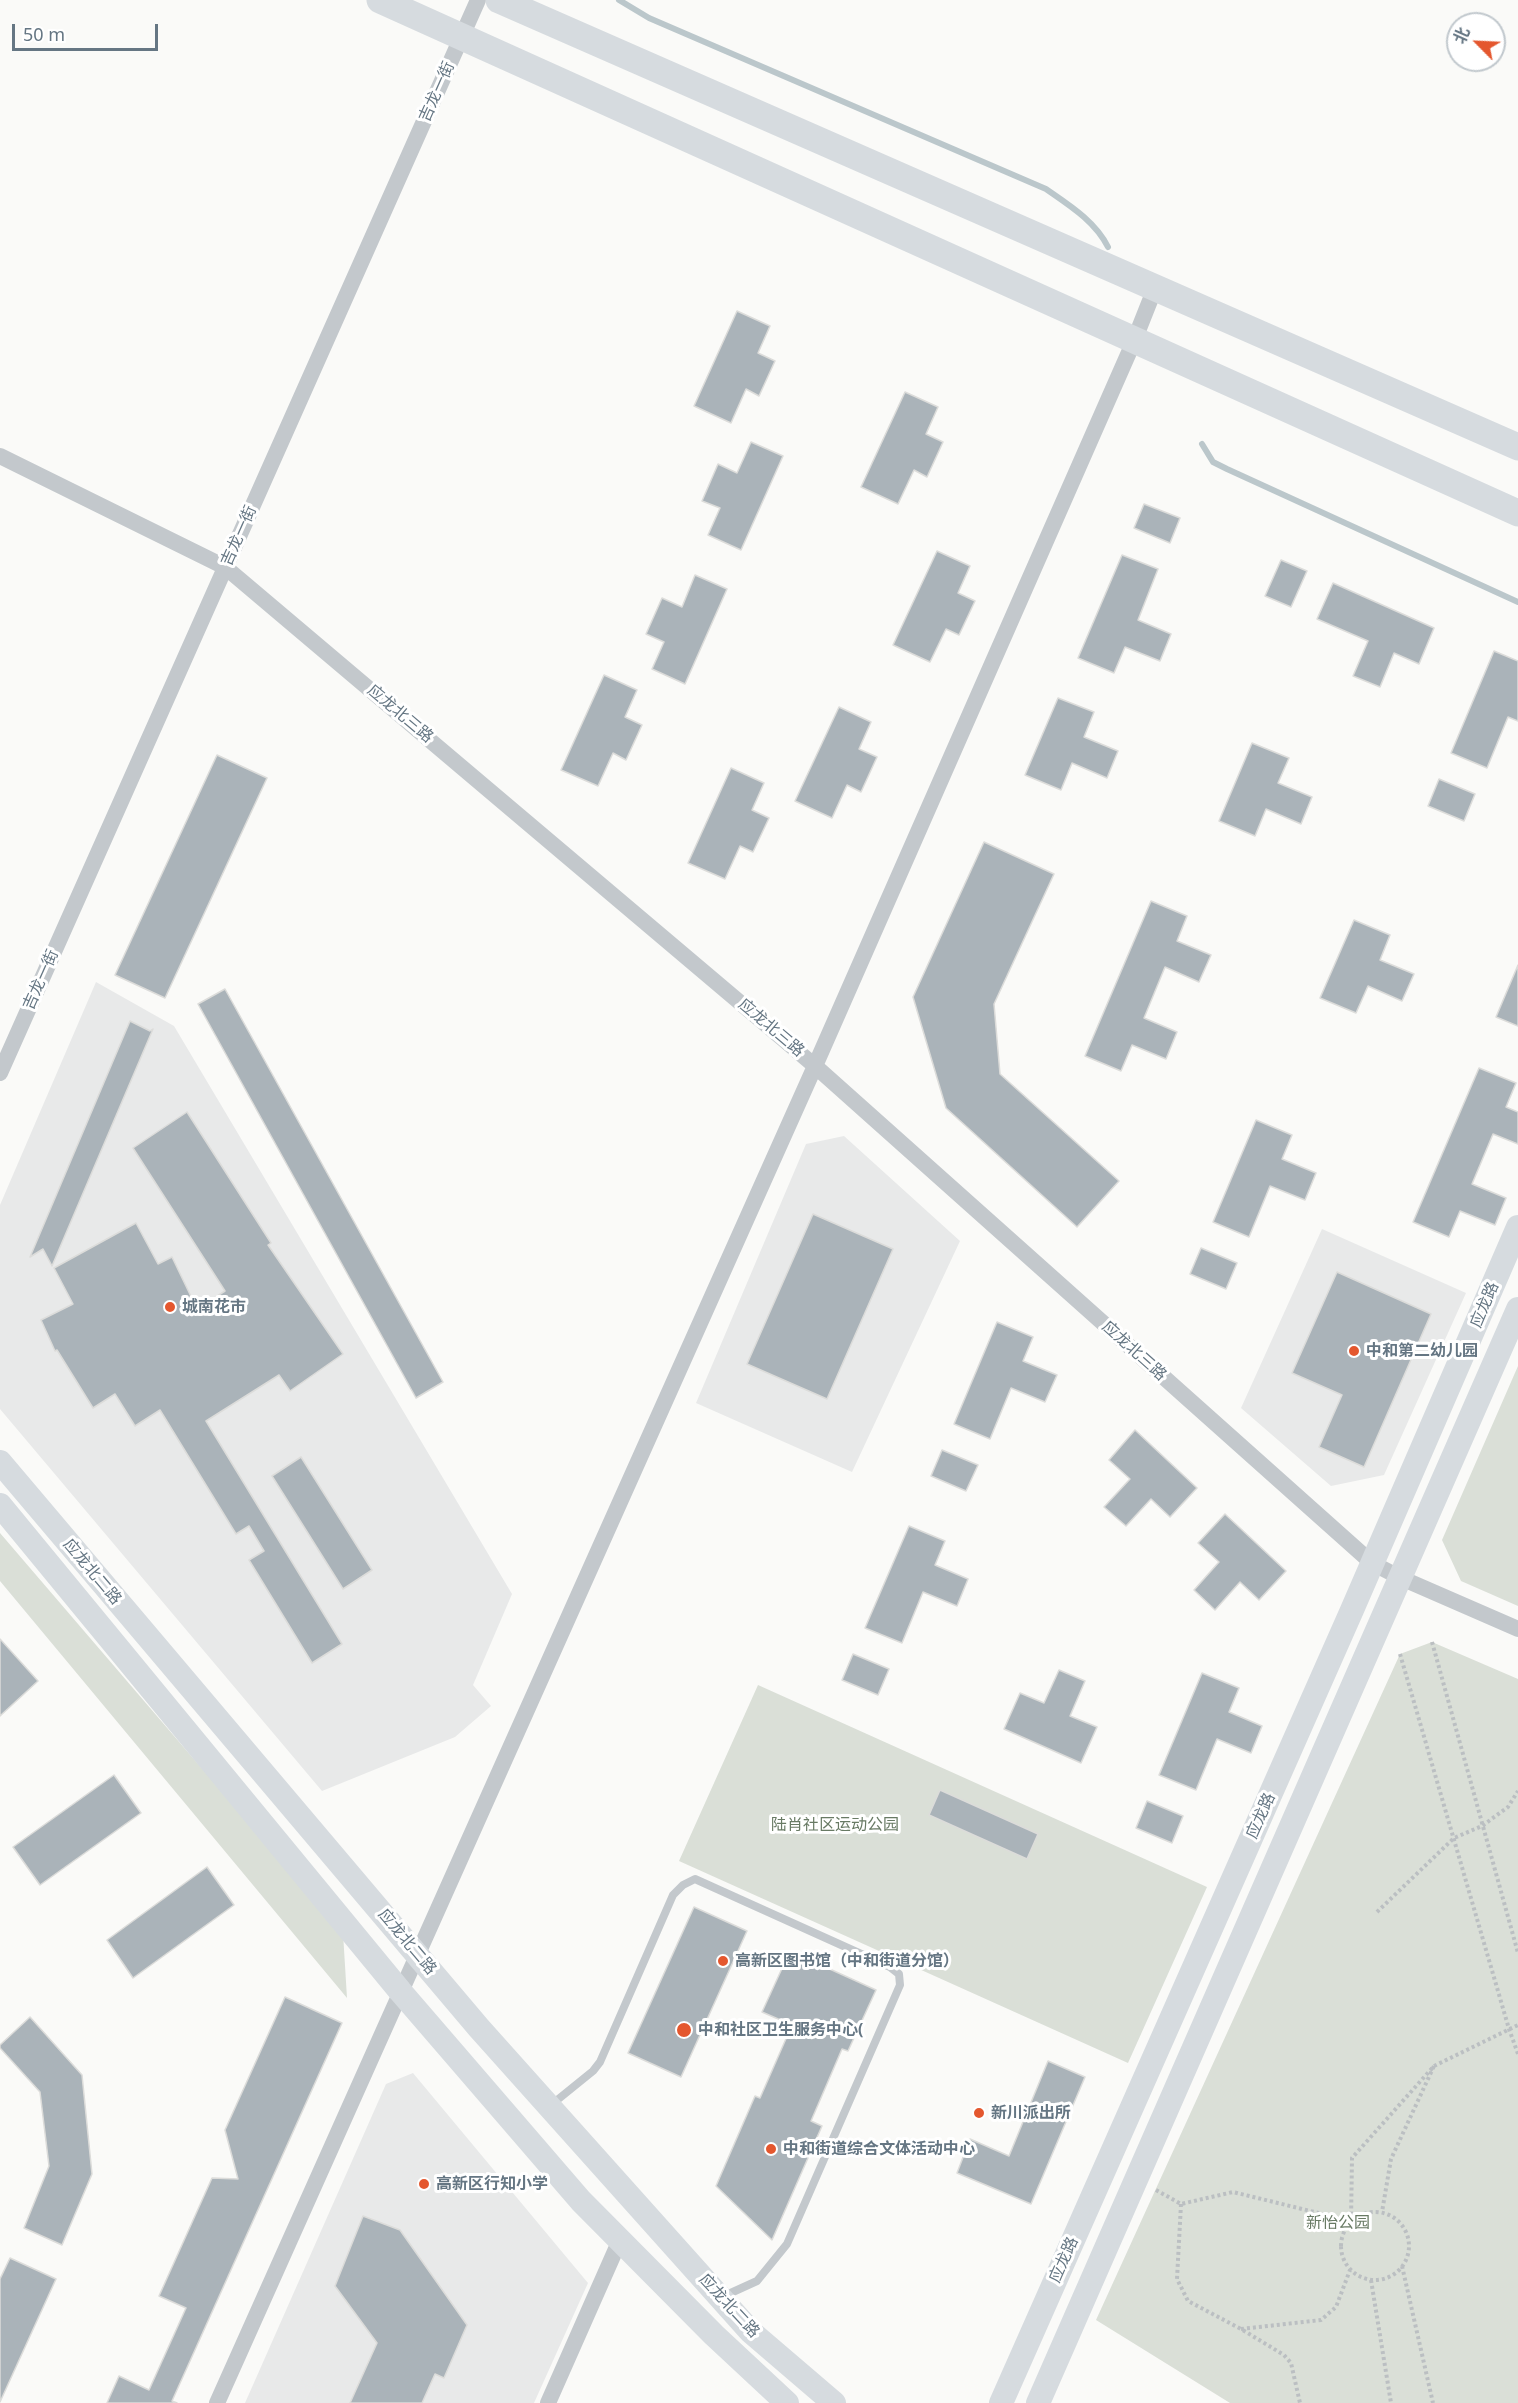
<!DOCTYPE html>
<html>
<head>
<meta charset="utf-8">
<style>
  body { margin:0 }
  #map { position:relative; width:1518px; height:2403px; overflow:hidden; background:#fafaf8; font-family:"Noto Sans","Noto Sans SC",sans-serif }
  canvas { display:block }
  .north { position:absolute; left:1446px; top:12px; width:60px; height:60px; box-sizing:border-box; background:#fff; border:2px solid #c1c8cd; border-radius:50%; rotate:294deg; font-size:16px; font-weight:700; line-height:24px; text-align:center; color:#657683 }
  .north::after { content:''; display:block; margin:auto; width:21px; height:27px; background:#e4572e; clip-path:polygon(50% 0,100% 100%,50% 72%,0 100%) }
  .scale { position:absolute; left:12px; top:24px; width:146px; height:27px; box-sizing:border-box; border:3px solid #657683; border-top:0; padding-left:8px; font-size:18px; line-height:21px; white-space:nowrap; color:#657683; -webkit-text-stroke:4px #fff; paint-order:stroke }
</style>
</head>
<body>
<div id="map">
<canvas width="1518" height="2403"></canvas>
<div class="north">北</div>
<div class="scale">50 m</div>
</div>
<script>
const ctx = document.querySelector('canvas').getContext('2d');
ctx.lineJoin = 'round';
function paint(path, color) {
  ctx.fillStyle = color;
  ctx.fill(path, 'evenodd');
}
function strokePath(path, color, width, dash) {
  ctx.strokeStyle = color;
  ctx.lineWidth = width;
  ctx.lineCap = dash ? 'butt' : 'round';
  ctx.setLineDash(dash || []);
  ctx.stroke(path);
}
function label(font, color, halo, rows, align = 'center') {
  ctx.font = font + ' "Noto Sans","Noto Sans SC",sans-serif';
  ctx.lineWidth = 6;
  ctx.setLineDash([]);
  ctx.textBaseline = 'middle';
  ctx.strokeStyle = halo;
  ctx.fillStyle = color;
  for (const [text, x, y, turn = 0] of rows) {
    ctx.save();
    ctx.translate(x, y);
    ctx.rotate((+turn || 0) * Math.PI / 180);
    ctx.textAlign = isNaN(turn) ? turn : align;
    if (halo) ctx.strokeText(text, 0, 0);
    ctx.fillText(text, 0, 0);
    ctx.restore();
  }
}
paint(new Path2D(`
  M 96,982 L 174,1026 L 512,1594 L 473,1685 L 491,1706 L 455,1737 L 322,1791 L 0,1409 L 0,1205 Z
  M 844,1136 L 960,1241 L 852,1472 L 696,1403 L 806,1144 Z
  M 1322,1229 L 1466,1293 L 1384,1475 L 1331,1486 L 1241,1408 Z
  M 413,2073 L 588,2283 L 534,2403 L 245,2403 L 386,2084 Z`), '#e8e9e9');
paint(new Path2D(`
  M 1518,1366 L 1518,1606 L 1461,1581 L 1442,1540 Z
  M 0,1533 L 343,1933 L 347,1998 L 0,1581 Z
  M 1432,1642 L 1518,1679 L 1518,2403 L 1230,2403 L 1096,2320 L 1400,1654 Z
  M 758,1685 L 1207,1887 L 1128,2063 L 679,1861 Z`), '#dadfd7');
strokePath(new Path2D(`
  M 619,0 L 649,18 L 1046,189 C 1069,205 1095,221 1108,247
  M 1202,444 L 1213,462 L 1227,469 L 1518,602`), '#bbc7cb', 6);
const building = new Path2D(`
  M 737,311 L 770,326 L 758,353 L 775,361 L 759,396 L 746,389 L 731,423 L 694,406 Z
  M 905,392 L 938,407 L 926,434 L 943,442 L 927,477 L 914,470 L 898,504 L 861,487 Z
  M 751,442 L 783,456 L 741,550 L 708,535 L 720,508 L 702,501 L 718,464 L 737,473 Z
  M 1144,504 L 1180,518 L 1170,543 L 1134,528 Z
  M 937,551 L 970,566 L 958,593 L 975,601 L 959,635 L 946,629 L 930,662 L 893,645 Z
  M 1122,555 L 1158,569 L 1138,620 L 1171,634 L 1160,661 L 1125,647 L 1114,673 L 1078,658 Z
  M 1281,560 L 1307,571 L 1291,607 L 1265,596 Z
  M 695,575 L 727,589 L 685,684 L 652,669 L 664,642 L 646,634 L 662,598 L 682,607 Z
  M 1333,583 L 1434,628 L 1419,664 L 1394,653 L 1380,687 L 1353,676 L 1368,641 L 1317,619 Z
  M 1494,651 L 1518,661 L 1518,721 L 1508,717 L 1487,768 L 1451,753 Z
  M 604,675 L 637,690 L 625,717 L 642,725 L 626,760 L 613,753 L 598,786 L 561,770 Z
  M 1058,698 L 1094,712 L 1084,737 L 1118,751 L 1107,778 L 1072,763 L 1061,790 L 1025,775 Z
  M 839,707 L 871,722 L 859,749 L 877,757 L 861,792 L 847,785 L 832,818 L 795,801 Z
  M 1252,743 L 1289,758 L 1278,783 L 1312,797 L 1301,824 L 1266,809 L 1255,836 L 1219,821 Z
  M 217,755 L 267,778 L 165,998 L 115,975 Z
  M 731,768 L 764,783 L 752,810 L 769,818 L 753,852 L 740,846 L 725,879 L 688,863 Z
  M 1439,779 L 1475,794 L 1464,821 L 1428,806 Z
  M 984,842 L 1054,874 L 994,1004 L 1000,1074 L 1119,1181 L 1077,1227 L 946,1108 L 913,997 Z
  M 1151,901 L 1187,916 L 1177,941 L 1211,955 L 1199,982 L 1165,967 L 1144,1018 L 1177,1032 L 1166,1059 L 1132,1045 L 1121,1071 L 1085,1056 Z
  M 1354,920 L 1390,935 L 1380,960 L 1414,974 L 1402,1001 L 1368,986 L 1356,1013 L 1320,998 Z
  M 1518,965 L 1518,1026 L 1496,1017 Z
  M 225,989 L 443,1382 L 416,1398 L 198,1004 Z
  M 130,1021 L 150,1031 L 153,1029 L 52,1266 L 43,1249 L 30,1257 Z
  M 1479,1068 L 1516,1083 L 1506,1107 L 1518,1112 L 1518,1144 L 1493,1134 L 1472,1184 L 1506,1198 L 1495,1225 L 1460,1211 L 1449,1237 L 1413,1222 Z
  M 187,1112 L 271,1243 L 268,1245 L 343,1354 L 290,1391 L 279,1375 L 206,1421 L 342,1644 L 312,1663 L 249,1560 L 264,1551 L 249,1526 L 236,1534 L 160,1410 L 135,1426 L 115,1394 L 93,1408 L 57,1350 L 55,1351 L 41,1320 L 73,1304 L 54,1268 L 136,1223 L 158,1264 L 172,1257 L 197,1309 L 225,1291 L 133,1148 Z
  M 1256,1120 L 1292,1135 L 1282,1159 L 1316,1173 L 1305,1200 L 1270,1186 L 1249,1237 L 1213,1222 Z
  M 813,1214 L 893,1249 L 827,1399 L 747,1364 Z
  M 1201,1248 L 1237,1263 L 1226,1289 L 1190,1274 Z
  M 1337,1272 L 1431,1314 L 1364,1467 L 1319,1447 L 1342,1395 L 1292,1373 Z
  M 997,1322 L 1033,1337 L 1023,1361 L 1057,1375 L 1045,1402 L 1011,1388 L 990,1439 L 954,1424 Z
  M 1135,1430 L 1197,1488 L 1170,1517 L 1151,1499 L 1126,1526 L 1104,1507 L 1130,1479 L 1109,1460 Z
  M 942,1450 L 978,1465 L 966,1491 L 931,1476 Z
  M 301,1457 L 372,1570 L 343,1589 L 272,1476 Z
  M 1225,1514 L 1286,1571 L 1259,1600 L 1240,1582 L 1215,1610 L 1194,1590 L 1219,1562 L 1198,1543 Z
  M 909,1526 L 945,1541 L 935,1565 L 968,1579 L 957,1606 L 923,1592 L 902,1643 L 865,1628 Z
  M 0,1639 L 38,1681 L 0,1716 Z
  M 853,1654 L 889,1669 L 878,1695 L 842,1680 Z
  M 1059,1670 L 1085,1681 L 1070,1716 L 1097,1727 L 1081,1763 L 1004,1729 L 1020,1693 L 1044,1703 Z
  M 1202,1673 L 1239,1688 L 1229,1712 L 1262,1726 L 1251,1753 L 1217,1739 L 1196,1790 L 1159,1775 Z
  M 114,1775 L 141,1813 L 40,1885 L 13,1847 Z
  M 940,1790 L 1038,1834 L 1027,1859 L 929,1815 Z
  M 1147,1801 L 1183,1816 L 1172,1843 L 1136,1828 Z
  M 207,1867 L 234,1905 L 133,1978 L 107,1940 Z
  M 694,1907 L 747,1931 L 681,2077 L 628,2053 Z
  M 790,1951 L 876,1990 L 848,2051 L 842,2049 L 811,2121 L 822,2126 L 772,2240 L 716,2186 L 755,2096 L 760,2098 L 792,2025 L 762,2012 Z
  M 285,1997 L 342,2023 L 172,2401 L 177,2403 L 107,2403 L 119,2376 L 149,2390 L 186,2308 L 159,2296 L 212,2178 L 238,2179 L 225,2130 Z
  M 30,2017 L 82,2075 L 92,2174 L 62,2245 L 24,2228 L 49,2166 L 40,2092 L 0,2048 L 0,2045 Z
  M 1048,2061 L 1085,2077 L 1031,2204 L 957,2173 L 970,2139 L 1009,2156 Z
  M 363,2216 L 400,2230 L 467,2325 L 444,2378 L 435,2374 L 422,2403 L 350,2403 L 377,2343 L 335,2286 Z
  M 10,2258 L 56,2279 L 0,2402 L 0,2279 Z`);
paint(building, '#aab3b9');
strokePath(building, '#dcdcda', 1.5);
strokePath(new Path2D(`
  M 1432,1642 L 1518,1953
  M 1400,1654 L 1509,2029 L 1518,2054
  M 1377,1912 L 1454,1838 L 1482,1826 L 1508,1807 L 1518,1791
  M 1434,2066 L 1518,2025
  M 1156,2190 L 1181,2204 L 1233,2192 L 1351,2221 L 1352,2158 L 1434,2066 L 1391,2159 L 1382,2212
  M 1181,2204 L 1177,2279 L 1188,2301 L 1241,2329 L 1284,2355 L 1291,2363 L 1300,2403
  M1341 2246a34 34 0 1 1 68 0a34 34 0 1 1-68 0Z
  M 1402,2266 L 1433,2403
  M 1371,2280 L 1391,2403
  M 1241,2329 L 1321,2320 L 1336,2307 L 1350,2270`), '#bbbfc2', 4, [3, 3]);
strokePath(new Path2D(`
  M 551,2105 L 593,2071 L 600,2062 L 673,1895 L 683,1885 L 695,1879 L 890,1967 L 899,1974 L 900,1985 L 787,2244 L 757,2281 L 724,2296`), '#c3c8cc', 8);
strokePath(new Path2D(`
  M 0,456 L 225,567 L 815,1066 L 1372,1563 L 1401,1578 L 1518,1629
  M 0,1073 L 478,0
  M 217,2403 L 815,1066 L 1134,341 L 1155,288
  M 548,2403 L 620,2240`), '#c3c8cc', 16);
strokePath(new Path2D(`
  M 0,1462 L 479,2028 L 751,2332 L 834,2403
  M 0,1505 L 400,1991 L 581,2201 L 714,2335 L 787,2403
  M 1001,2403 L 1352,1610 L 1518,1227
  M 1038,2403 L 1518,1309`), '#d6dbdf', 24);
strokePath(new Path2D(`
  M 380,0 L 1518,513
  M 499,0 L 1518,447`), '#d6dbdf', 27);
for (const [x, y, r, color] of [
  [170,1307,6,"#e4572e"],
  [1354,1351,6,"#e4572e"],
  [723,1961,6,"#e4572e"],
  [684,2030,8,"#e4572e"],
  [979,2113,6,"#e4572e"],
  [771,2149,6,"#e4572e"],
  [424,2184,6,"#e4572e"]
]) {
  const dot = new Path2D();
  dot.arc(x, y, r, 0, 2 * Math.PI);
  ctx.fillStyle = color;
  ctx.fill(dot);
  strokePath(dot, '#fff', 2);
}
label('16px', '#657683', '#fff', [
  ["吉龙一街",437,92,-66],
  ["吉龙一街",239,536,-66],
  ["应龙北三路",400,714,40],
  ["吉龙一街",41,980,-66],
  ["应龙北三路",771,1028,40],
  ["应龙路",1485,1305,-67],
  ["应龙北三路",1134,1351,42],
  ["应龙北二路",92,1572,50],
  ["应龙路",1261,1816,-66],
  ["应龙北二路",407,1942,50],
  ["应龙路",1064,2260,-66],
  ["应龙北二路",729,2306,47]
]);
label('bold 16px', '#657683', '#fff', [
  ["城南花市",182,1307],
  ["中和第二幼儿园",1366,1351],
  ["高新区图书馆（中和街道分馆）",735,1961],
  ["中和社区卫生服务中心(",698,2030],
  ["新川派出所",991,2113],
  ["中和街道综合文体活动中心",783,2149],
  ["高新区行知小学",436,2184]
], 'left');
label('16px', '#687a64', '#fff', [
  ["陆肖社区运动公园",835,1825],
  ["新怡公园",1338,2223]
]);
</script>
</body>
</html>
